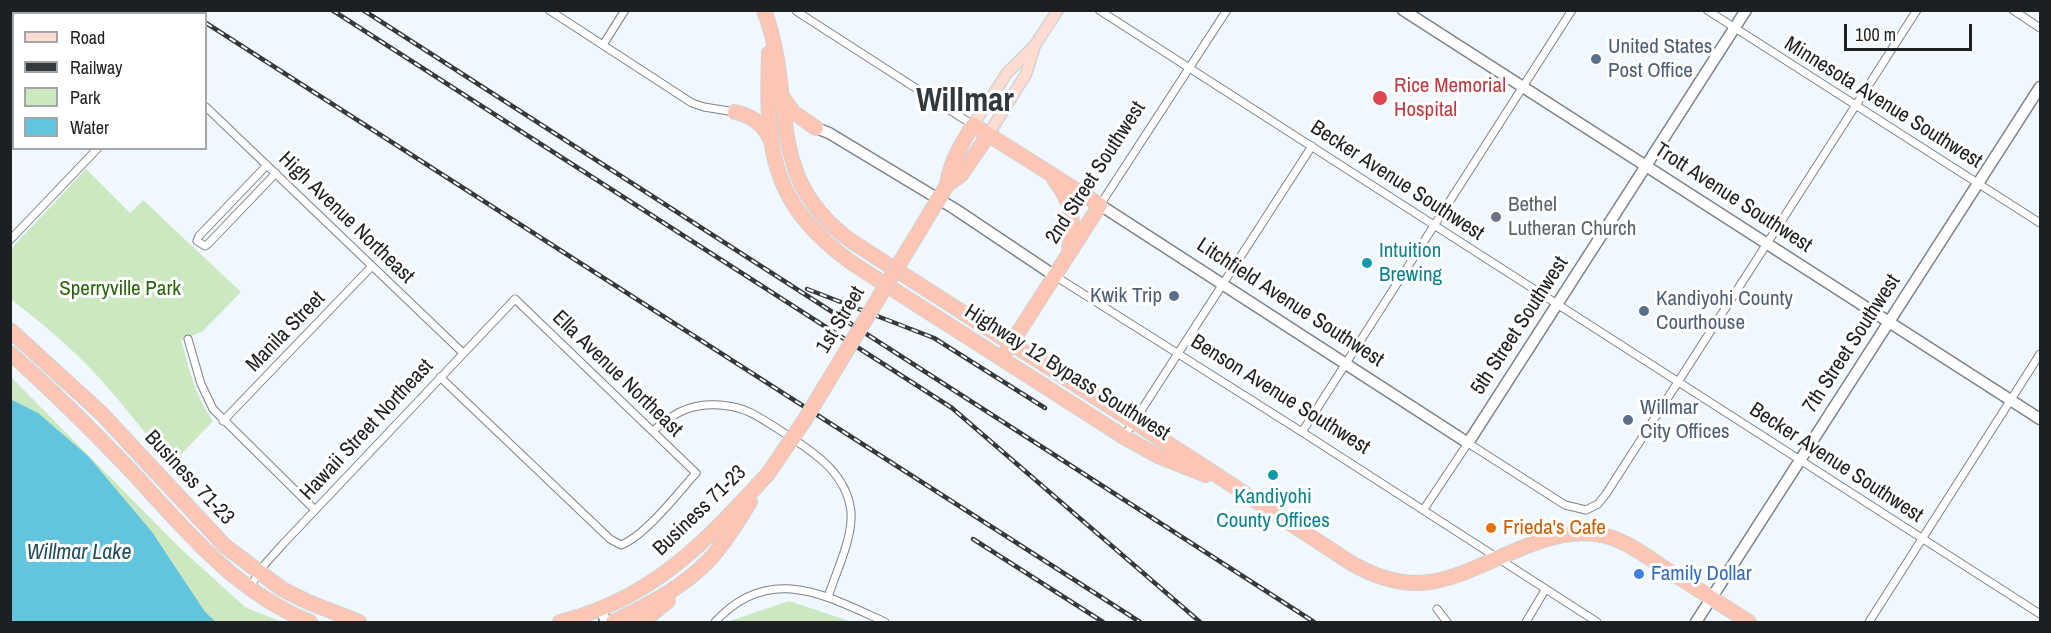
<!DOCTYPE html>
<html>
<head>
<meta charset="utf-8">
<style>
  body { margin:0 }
  #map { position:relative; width:2051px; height:633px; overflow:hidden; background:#f0f7fd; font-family:"Archivo Narrow",sans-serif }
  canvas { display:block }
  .frame { position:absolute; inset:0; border:12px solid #1d2022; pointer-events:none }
  .legend { position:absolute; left:12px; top:12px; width:195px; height:138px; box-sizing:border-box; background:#fff; border:2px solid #a5a6a7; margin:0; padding:8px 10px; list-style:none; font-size:18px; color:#1d2022 }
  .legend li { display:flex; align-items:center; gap:12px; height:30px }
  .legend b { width:30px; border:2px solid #a5a6a7 }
  .scale { position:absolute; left:1844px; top:24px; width:128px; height:27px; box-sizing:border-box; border:3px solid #1d2022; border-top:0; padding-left:8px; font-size:18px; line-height:21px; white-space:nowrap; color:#1d2022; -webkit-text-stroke:4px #fff; paint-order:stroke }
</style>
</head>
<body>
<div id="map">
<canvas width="2051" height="633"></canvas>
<div class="frame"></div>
<ul class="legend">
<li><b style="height:8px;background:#fedcd1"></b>Road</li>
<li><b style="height:8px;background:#35393b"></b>Railway</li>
<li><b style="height:16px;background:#cbe8c1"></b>Park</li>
<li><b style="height:16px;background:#62c4dd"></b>Water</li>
</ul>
<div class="scale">100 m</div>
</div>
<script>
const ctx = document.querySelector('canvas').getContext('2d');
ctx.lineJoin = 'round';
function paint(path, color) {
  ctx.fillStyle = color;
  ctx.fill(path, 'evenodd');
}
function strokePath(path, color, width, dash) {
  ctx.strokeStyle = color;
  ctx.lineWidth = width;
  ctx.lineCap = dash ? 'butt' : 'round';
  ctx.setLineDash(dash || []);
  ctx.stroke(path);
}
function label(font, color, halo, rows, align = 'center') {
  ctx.font = font + ' "Archivo Narrow",sans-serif';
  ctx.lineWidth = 6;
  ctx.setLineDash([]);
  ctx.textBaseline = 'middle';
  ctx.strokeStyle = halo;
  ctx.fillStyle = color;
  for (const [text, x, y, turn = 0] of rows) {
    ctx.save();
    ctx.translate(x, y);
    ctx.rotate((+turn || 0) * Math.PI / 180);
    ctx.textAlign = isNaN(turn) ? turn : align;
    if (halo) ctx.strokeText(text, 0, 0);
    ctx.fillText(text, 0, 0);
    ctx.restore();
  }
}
paint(new Path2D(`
  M 86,169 L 130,213 L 143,200 L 241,292 L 202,332 L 181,340 C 189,368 195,396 213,421 L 171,465 C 144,432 118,397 88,366 C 64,341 37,320 11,299 L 10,250 Z
  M 10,376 L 180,548 L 245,607 L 282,622 L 206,622 L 11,411 Z
  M 789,601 L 852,622 L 727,622 Z`), '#cbe8c1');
paint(new Path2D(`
  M 10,399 L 38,413 L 88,456 L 152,532 L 205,612 L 216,622 L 11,622 Z`), '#62c4dd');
const street = new Path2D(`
  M 549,10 L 692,103 L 704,107 L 735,112
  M 1099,10 L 2040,614
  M 1707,10 L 2040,223
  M 2013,10 L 2040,28
  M 796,11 L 973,125
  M 603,45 L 625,10
  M 10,68 L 14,70
  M 206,107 L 463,353
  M 267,165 L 199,236 L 197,241 L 205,246 L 208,244 L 276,173
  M 1100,205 L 1227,10
  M 10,240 L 98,148
  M 1055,276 L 1302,432 L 1597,622
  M 188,339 L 201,384 L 213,409 L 315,510
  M 223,421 L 372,266
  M 653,431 C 676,410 697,401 728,406 C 747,408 762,419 778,429 C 809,449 847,471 851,512 C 853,538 836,572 828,597
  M 1302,432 L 1572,10
  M 1124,437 L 1312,146
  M 1424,509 L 1468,443 L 1565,505 L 1586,510 L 1598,504 L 1606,494 L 1917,10
  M 249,588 L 265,564 L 283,544 L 515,299 L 696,473 C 678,493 646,535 621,545 L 610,539 L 440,377
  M 1437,609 L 1447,622
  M 715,622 C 769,563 825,595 885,622
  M 1526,622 L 1545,590
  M 1869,622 L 2040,354`);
const secondary = new Path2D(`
  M 1403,10 L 2040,419
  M 816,128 L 829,133 L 955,209 L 1055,276
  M 1100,205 L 1468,443 L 1746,10
  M 601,609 L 606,622
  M 1696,622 L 2040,87`);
const primary = new Path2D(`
  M 973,125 L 1007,73 L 1035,45 L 1058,10
  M 988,135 L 1026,74 L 1035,45`);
const highway = new Path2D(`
  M 764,10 C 798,100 761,178 854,243 L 1189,457 L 1351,563 C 1425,606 1462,570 1532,544 C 1553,537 1573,531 1595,534 C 1624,537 1648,558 1672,573 C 1698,589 1723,606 1749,622
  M 769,53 C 766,149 769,203 852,263 L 1124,437 L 1158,456 L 1206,475
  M 783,98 L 793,112 L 816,128
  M 735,112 C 750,115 764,124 770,139
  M 1054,179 C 1071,201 1076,221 1069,247
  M 947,185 C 950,162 961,145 973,125 L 1100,205 L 1007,350
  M 947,185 L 961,175 L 988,135
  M 10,330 L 101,413 L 225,546 L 282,589 L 308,602 L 359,622
  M 10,353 C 53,391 94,432 134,474 C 186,531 236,592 310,622
  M 560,622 C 653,599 705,542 767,475
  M 613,622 C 648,605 684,587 710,559 C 726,542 738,521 750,502
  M 642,622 L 668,601`);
strokePath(street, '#7c8287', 9);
strokePath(secondary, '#7c8287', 13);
strokePath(primary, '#d2d2d3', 13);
strokePath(highway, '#d2d2d3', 16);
strokePath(street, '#fff', 7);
strokePath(secondary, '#fff', 10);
strokePath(primary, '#fedcd1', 10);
strokePath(highway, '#fdc5b3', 14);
const rail = new Path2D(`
  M 185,10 L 190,14
  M 332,10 L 952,408 L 1200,622
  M 363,10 L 1314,622
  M 206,23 L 1140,622
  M 807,289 L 934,338 L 1045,408
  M 973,539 L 1103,622`);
strokePath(rail, '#35393b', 4.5);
strokePath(rail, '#fff', 2, [7]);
const highwayBridge = new Path2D(`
  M 767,475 L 804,421 L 947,185`);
strokePath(highwayBridge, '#d2d2d3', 16, []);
strokePath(highwayBridge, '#fdc5b3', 14);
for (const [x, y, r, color] of [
  [1596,59,6,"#5c6f8a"],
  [1380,98,8,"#e0444e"],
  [1496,217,6,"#6b7280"],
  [1367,263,6,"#0f9aa8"],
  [1174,296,6,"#5c6f8a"],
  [1644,311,6,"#5c6f8a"],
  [1628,420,6,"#5c6f8a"],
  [1273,475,6,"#0f9aa8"],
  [1491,528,6,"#e8710a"],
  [1639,574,6,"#3f7fe0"]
]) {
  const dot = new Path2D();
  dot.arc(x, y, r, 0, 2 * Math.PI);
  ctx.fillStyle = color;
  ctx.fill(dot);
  strokePath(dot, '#fff', 2);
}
label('21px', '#4e5e75', '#fff', [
  ["United States",1608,47],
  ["Post Office",1608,71],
  ["Kwik Trip",1162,296,"right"],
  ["Kandiyohi County",1656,299],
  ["Courthouse",1656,323],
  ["Willmar",1640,408],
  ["City Offices",1640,432]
], 'left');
label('21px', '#be3a42', '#fff', [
  ["Rice Memorial",1394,86],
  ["Hospital",1394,110]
], 'left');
label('21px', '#1d2022', '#fff', [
  ["Minnesota Avenue Southwest",1883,103,32],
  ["2nd Street Southwest",1096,173,-57],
  ["Becker Avenue Southwest",1397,181,33],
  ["Trott Avenue Southwest",1733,198,33],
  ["High Avenue Northeast",346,218,44],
  ["Litchfield Avenue Southwest",1290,303,33],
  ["1st Street",841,320,-59],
  ["5th Street Southwest",1520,326,-57],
  ["Manila Street",286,332,-46],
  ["7th Street Southwest",1852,344,-57],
  ["Highway 12 Bypass Southwest",1067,373,32],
  ["Ella Avenue Northeast",617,374,44],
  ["Benson Avenue Southwest",1280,395,32],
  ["Hawaii Street Northeast",367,430,-47],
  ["Becker Avenue Southwest",1836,463,33],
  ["Business 71-23",189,478,47],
  ["Business 71-23",700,511,-44]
]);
label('21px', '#5b616d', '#fff', [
  ["Bethel",1508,205],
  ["Lutheran Church",1508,229]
], 'left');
label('21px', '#0d838f', '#fff', [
  ["Intuition",1379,251],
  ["Brewing",1379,275],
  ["Kandiyohi",1273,497,"center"],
  ["County Offices",1273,521,"center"]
], 'left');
label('21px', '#2b640e', '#fff', [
  ["Sperryville Park",120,289]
]);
label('21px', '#c56008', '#fff', [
  ["Frieda's Cafe",1503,528]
], 'left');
label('21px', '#366cbe', '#fff', [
  ["Family Dollar",1651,574]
], 'left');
label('italic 22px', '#244f5b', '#fff', [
  ["Willmar Lake",79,553]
]);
label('bold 33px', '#32383c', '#fff', [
  ["Willmar",965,102]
]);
</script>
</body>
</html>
